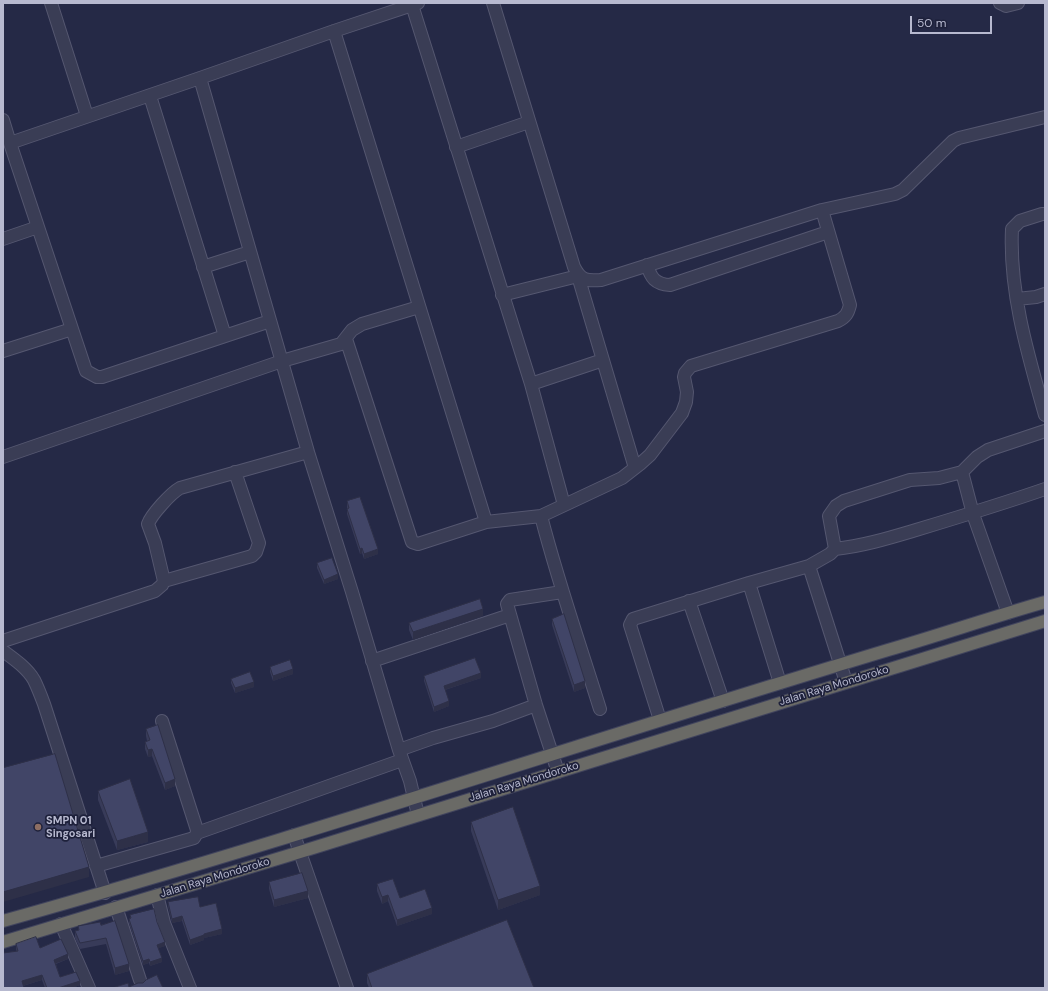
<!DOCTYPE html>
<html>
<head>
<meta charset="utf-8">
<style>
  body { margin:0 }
  #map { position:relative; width:1048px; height:991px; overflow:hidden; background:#252946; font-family:"DM Sans",sans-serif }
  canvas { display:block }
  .frame { position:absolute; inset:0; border:4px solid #b7b9cf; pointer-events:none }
  .scale { position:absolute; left:910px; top:16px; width:82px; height:18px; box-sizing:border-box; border:2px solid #b7b9cf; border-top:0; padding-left:5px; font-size:12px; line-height:14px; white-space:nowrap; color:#b7b9cf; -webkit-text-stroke:3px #1e213b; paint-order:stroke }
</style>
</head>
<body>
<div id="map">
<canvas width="1048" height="991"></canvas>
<div class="frame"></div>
<div class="scale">50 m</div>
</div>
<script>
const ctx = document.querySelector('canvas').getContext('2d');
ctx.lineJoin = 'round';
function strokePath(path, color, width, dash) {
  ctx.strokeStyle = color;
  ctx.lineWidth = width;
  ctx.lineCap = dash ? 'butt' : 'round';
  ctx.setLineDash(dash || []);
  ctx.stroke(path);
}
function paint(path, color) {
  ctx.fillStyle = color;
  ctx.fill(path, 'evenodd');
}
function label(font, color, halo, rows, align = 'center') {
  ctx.font = font + ' "DM Sans",sans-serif';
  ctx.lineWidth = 3.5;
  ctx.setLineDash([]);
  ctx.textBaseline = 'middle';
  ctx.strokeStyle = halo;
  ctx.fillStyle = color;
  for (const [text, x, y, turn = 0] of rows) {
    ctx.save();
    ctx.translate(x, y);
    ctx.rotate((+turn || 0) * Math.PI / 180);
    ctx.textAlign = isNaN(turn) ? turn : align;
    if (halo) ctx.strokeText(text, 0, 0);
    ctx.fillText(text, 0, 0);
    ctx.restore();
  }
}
const minor = new Path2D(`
  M 51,3 L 87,116
  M 1000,3 L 1006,6 L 1018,3
  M 412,5 L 531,384 L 564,505
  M 334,31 L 486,522 L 541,516 L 622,478 L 640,464 L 650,455 L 682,413 L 686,402 L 687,392 L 684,377 L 685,373 L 691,366 L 838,321 C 846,317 848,313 850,305 L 822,210 L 601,280 C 587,281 581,281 574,267 L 493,3
  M 200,78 L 308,452 L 352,592 L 399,750 L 410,781 L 418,815
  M 150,96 L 225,336
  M 3,120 L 10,143 L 86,371 L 97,377 L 102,377 L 270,321
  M 10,143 L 200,78 L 334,31 L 418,3
  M 456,147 L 529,122
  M 822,210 L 895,194 L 903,190 L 953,141 L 959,138 L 1045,117
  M 1045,214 L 1042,214 L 1020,221 L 1012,229 C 1009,292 1028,355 1045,415
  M 3,239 L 38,227
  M 647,265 C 651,278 655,284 670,285 L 828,232
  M 203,267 L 250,252
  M 502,295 L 578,276 L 635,468
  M 1017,299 L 1036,297 L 1045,294
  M 346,339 L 412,542 L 418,544 L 486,522
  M 3,351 L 72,329
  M 531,384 L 603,360
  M 3,457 L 282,361 L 341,344 L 352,330 L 362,324 L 419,307
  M 541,516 C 558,582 580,645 600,709
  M 835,549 C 863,546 889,538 916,530 C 959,517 1002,504 1045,489
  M 809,566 L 830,554 L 835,549 L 829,516 L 836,506 L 844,501 L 910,480 L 939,478 L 962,472
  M 164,581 L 252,556 L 256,552 L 259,543 L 235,472
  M 749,583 L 780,683
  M 689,601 L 723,701
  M 1008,613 L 973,514 L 962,472 L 977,457 L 988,450 L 1045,431
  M 3,641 L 155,591 L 162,585 L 164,581 L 155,543 L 148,524 C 151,515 171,493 180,488 L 308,452
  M 3,651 C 14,659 27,668 34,680 C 38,688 41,696 44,704 L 105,893
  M 372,661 L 510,615
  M 660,720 L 630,625 L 633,619 L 749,583 L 809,566 L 846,682
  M 399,750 L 433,738 L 493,721 L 536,705
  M 558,772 L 536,705 L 507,604 L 510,600 L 562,592
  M 197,833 L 402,760
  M 294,835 L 347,988
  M 96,866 L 194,838 L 197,833 L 197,830 L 162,721
  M 157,895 L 164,923 L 190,988
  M 116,907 L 140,980
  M 61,924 L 89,988`);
const trunk = new Path2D(`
  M 3,921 C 300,838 593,739 888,650 C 940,635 992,617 1045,602
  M 3,942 L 300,852 L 1045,621`);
strokePath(minor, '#555770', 14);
strokePath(trunk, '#41445d', 14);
strokePath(minor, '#3a3d55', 12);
strokePath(trunk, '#6a6a66', 12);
paint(new Path2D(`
  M 347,501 L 378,554 L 364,559 L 362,553 L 360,554 L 347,514 Z
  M 317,563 L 338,579 L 324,584 L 317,568 Z
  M 483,616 L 413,640 L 409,630 L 409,623 Z
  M 552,619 L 585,688 L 574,692 L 552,625 Z
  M 270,667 L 293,674 L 273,681 L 270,672 Z
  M 424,676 L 481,678 L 445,690 L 449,706 L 434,712 L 424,681 Z
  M 231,679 L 254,687 L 235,693 L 231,683 Z
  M 146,729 L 175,786 L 165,790 L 152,756 L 148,757 L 145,749 L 145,742 L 147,741 L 146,736 Z
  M 98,791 L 148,842 L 117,850 L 98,800 Z
  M 471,822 L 540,895 L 498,910 L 471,831 Z
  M 269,882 L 308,898 L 274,907 L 269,889 Z
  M 377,884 L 400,898 L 432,914 L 397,926 L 388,901 L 382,904 L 377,891 Z
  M 168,902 L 200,907 L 222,934 L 204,938 L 204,940 L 190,945 L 182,921 L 172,923 L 168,906 Z
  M 130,915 L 165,946 L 158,948 L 162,962 L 150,966 L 149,963 L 143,965 L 129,923 L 129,919 L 130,918 Z
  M 101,925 L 129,971 L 115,975 L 106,944 L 80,949 L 75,938 L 75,931 L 78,930 L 78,926 Z
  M 16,944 L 40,948 L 68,959 L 56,964 L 60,977 L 80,985 L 72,988 L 45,988 L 42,980 L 23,986 L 16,949 Z
  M 367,974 L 534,988 L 369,988 L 367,983 Z`), '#383b59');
paint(new Path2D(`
  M 362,548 L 362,553 L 360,554 L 360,549 Z
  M 378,549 L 378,554 L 364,559 L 364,554 Z
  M 338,574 L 338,579 L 324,584 L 324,580 Z
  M 483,609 L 483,616 L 413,640 L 413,632 Z
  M 293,669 L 293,674 L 273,681 L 273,676 Z
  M 481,673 L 481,678 L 444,690 L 444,686 Z
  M 585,681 L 585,688 L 574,692 L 574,685 Z
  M 254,682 L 254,687 L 235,693 L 235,688 Z
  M 449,701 L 449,706 L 434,712 L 434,707 Z
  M 152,749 L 152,756 L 148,757 L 148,750 Z
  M 175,779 L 175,786 L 165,790 L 165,783 Z
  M 148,832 L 148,842 L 117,850 L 117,841 Z
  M 89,867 L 89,877 L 3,902 L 3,892 Z
  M 540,886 L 540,895 L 498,910 L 498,900 Z
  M 308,891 L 308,898 L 274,907 L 274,900 Z
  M 388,895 L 388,901 L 382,904 L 382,897 Z
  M 432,908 L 432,914 L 397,926 L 397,920 Z
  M 182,916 L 182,921 L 172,923 L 172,919 Z
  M 222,929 L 222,934 L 204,938 L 204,940 L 190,945 L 190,940 L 204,934 Z
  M 165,942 L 165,946 L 157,949 L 157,945 Z
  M 68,954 L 68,959 L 54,964 L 54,960 Z
  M 162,958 L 162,962 L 150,966 L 150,962 Z
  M 149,959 L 149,963 L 143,965 L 143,961 Z
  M 129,964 L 129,971 L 115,975 L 115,968 Z
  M 42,975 L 42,980 L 22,986 L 22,981 Z
  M 80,981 L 80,985 L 72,988 L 58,988 Z`), '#2e3048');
const building = new Path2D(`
  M 360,497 L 378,549 L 364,554 L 362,548 L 360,549 L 347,509 L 349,508 L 347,501 Z
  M 332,558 L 338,574 L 324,580 L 317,563 Z
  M 480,599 L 483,609 L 413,632 L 409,623 Z
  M 564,614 L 585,681 L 574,685 L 552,619 Z
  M 475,658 L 481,673 L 444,686 L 449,701 L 434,707 L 424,676 Z
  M 290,660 L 293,669 L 273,676 L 270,667 Z
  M 250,672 L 254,682 L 235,688 L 231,679 Z
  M 158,725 L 175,779 L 165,783 L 152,749 L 148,750 L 145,742 L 150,740 L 146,729 Z
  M 55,754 L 89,867 L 3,892 L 3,768 Z
  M 130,779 L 148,832 L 117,841 L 98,791 Z
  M 513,807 L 540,886 L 498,900 L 471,822 Z
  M 302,873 L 308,891 L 274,900 L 269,882 Z
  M 393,879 L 400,898 L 425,889 L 432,908 L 397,920 L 388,895 L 382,897 L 377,884 Z
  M 198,897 L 200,907 L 216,903 L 222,929 L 204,934 L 204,935 L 190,940 L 182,916 L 172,919 L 168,902 Z
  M 154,909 L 157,922 L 165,942 L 157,945 L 162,958 L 150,962 L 149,959 L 143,961 L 129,919 L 131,918 L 130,915 Z
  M 507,920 L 534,988 L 372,988 L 367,974 Z
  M 115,921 L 129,964 L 115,968 L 106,938 L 80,943 L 75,931 L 79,930 L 78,926 L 100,922 L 101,925 Z
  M 36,937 L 40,948 L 61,939 L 68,954 L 54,960 L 60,977 L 76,972 L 80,981 L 58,988 L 47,988 L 42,975 L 22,981 L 24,988 L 3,988 L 3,953 L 18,951 L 16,944 Z
  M 157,975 L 163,988 L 112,988 L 128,983 L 129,987 L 138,983 L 143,983 L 146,980 Z`);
paint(building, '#414567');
strokePath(building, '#2e3048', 1);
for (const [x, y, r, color] of [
  [38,827,4,"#8d6e63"]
]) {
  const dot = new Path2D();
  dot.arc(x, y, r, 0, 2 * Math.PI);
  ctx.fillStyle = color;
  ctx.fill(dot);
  strokePath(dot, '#1e213b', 1.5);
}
label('11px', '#b7b9cf', '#1e213b', [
  ["Jalan Raya Mondoroko",834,686,-17],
  ["Jalan Raya Mondoroko",524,782,-17],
  ["Jalan Raya Mondoroko",215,878,-17]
]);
label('bold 11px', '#b7b9cf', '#1e213b', [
  ["SMPN 01",46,821],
  ["Singosari",46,834]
], 'left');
</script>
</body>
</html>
